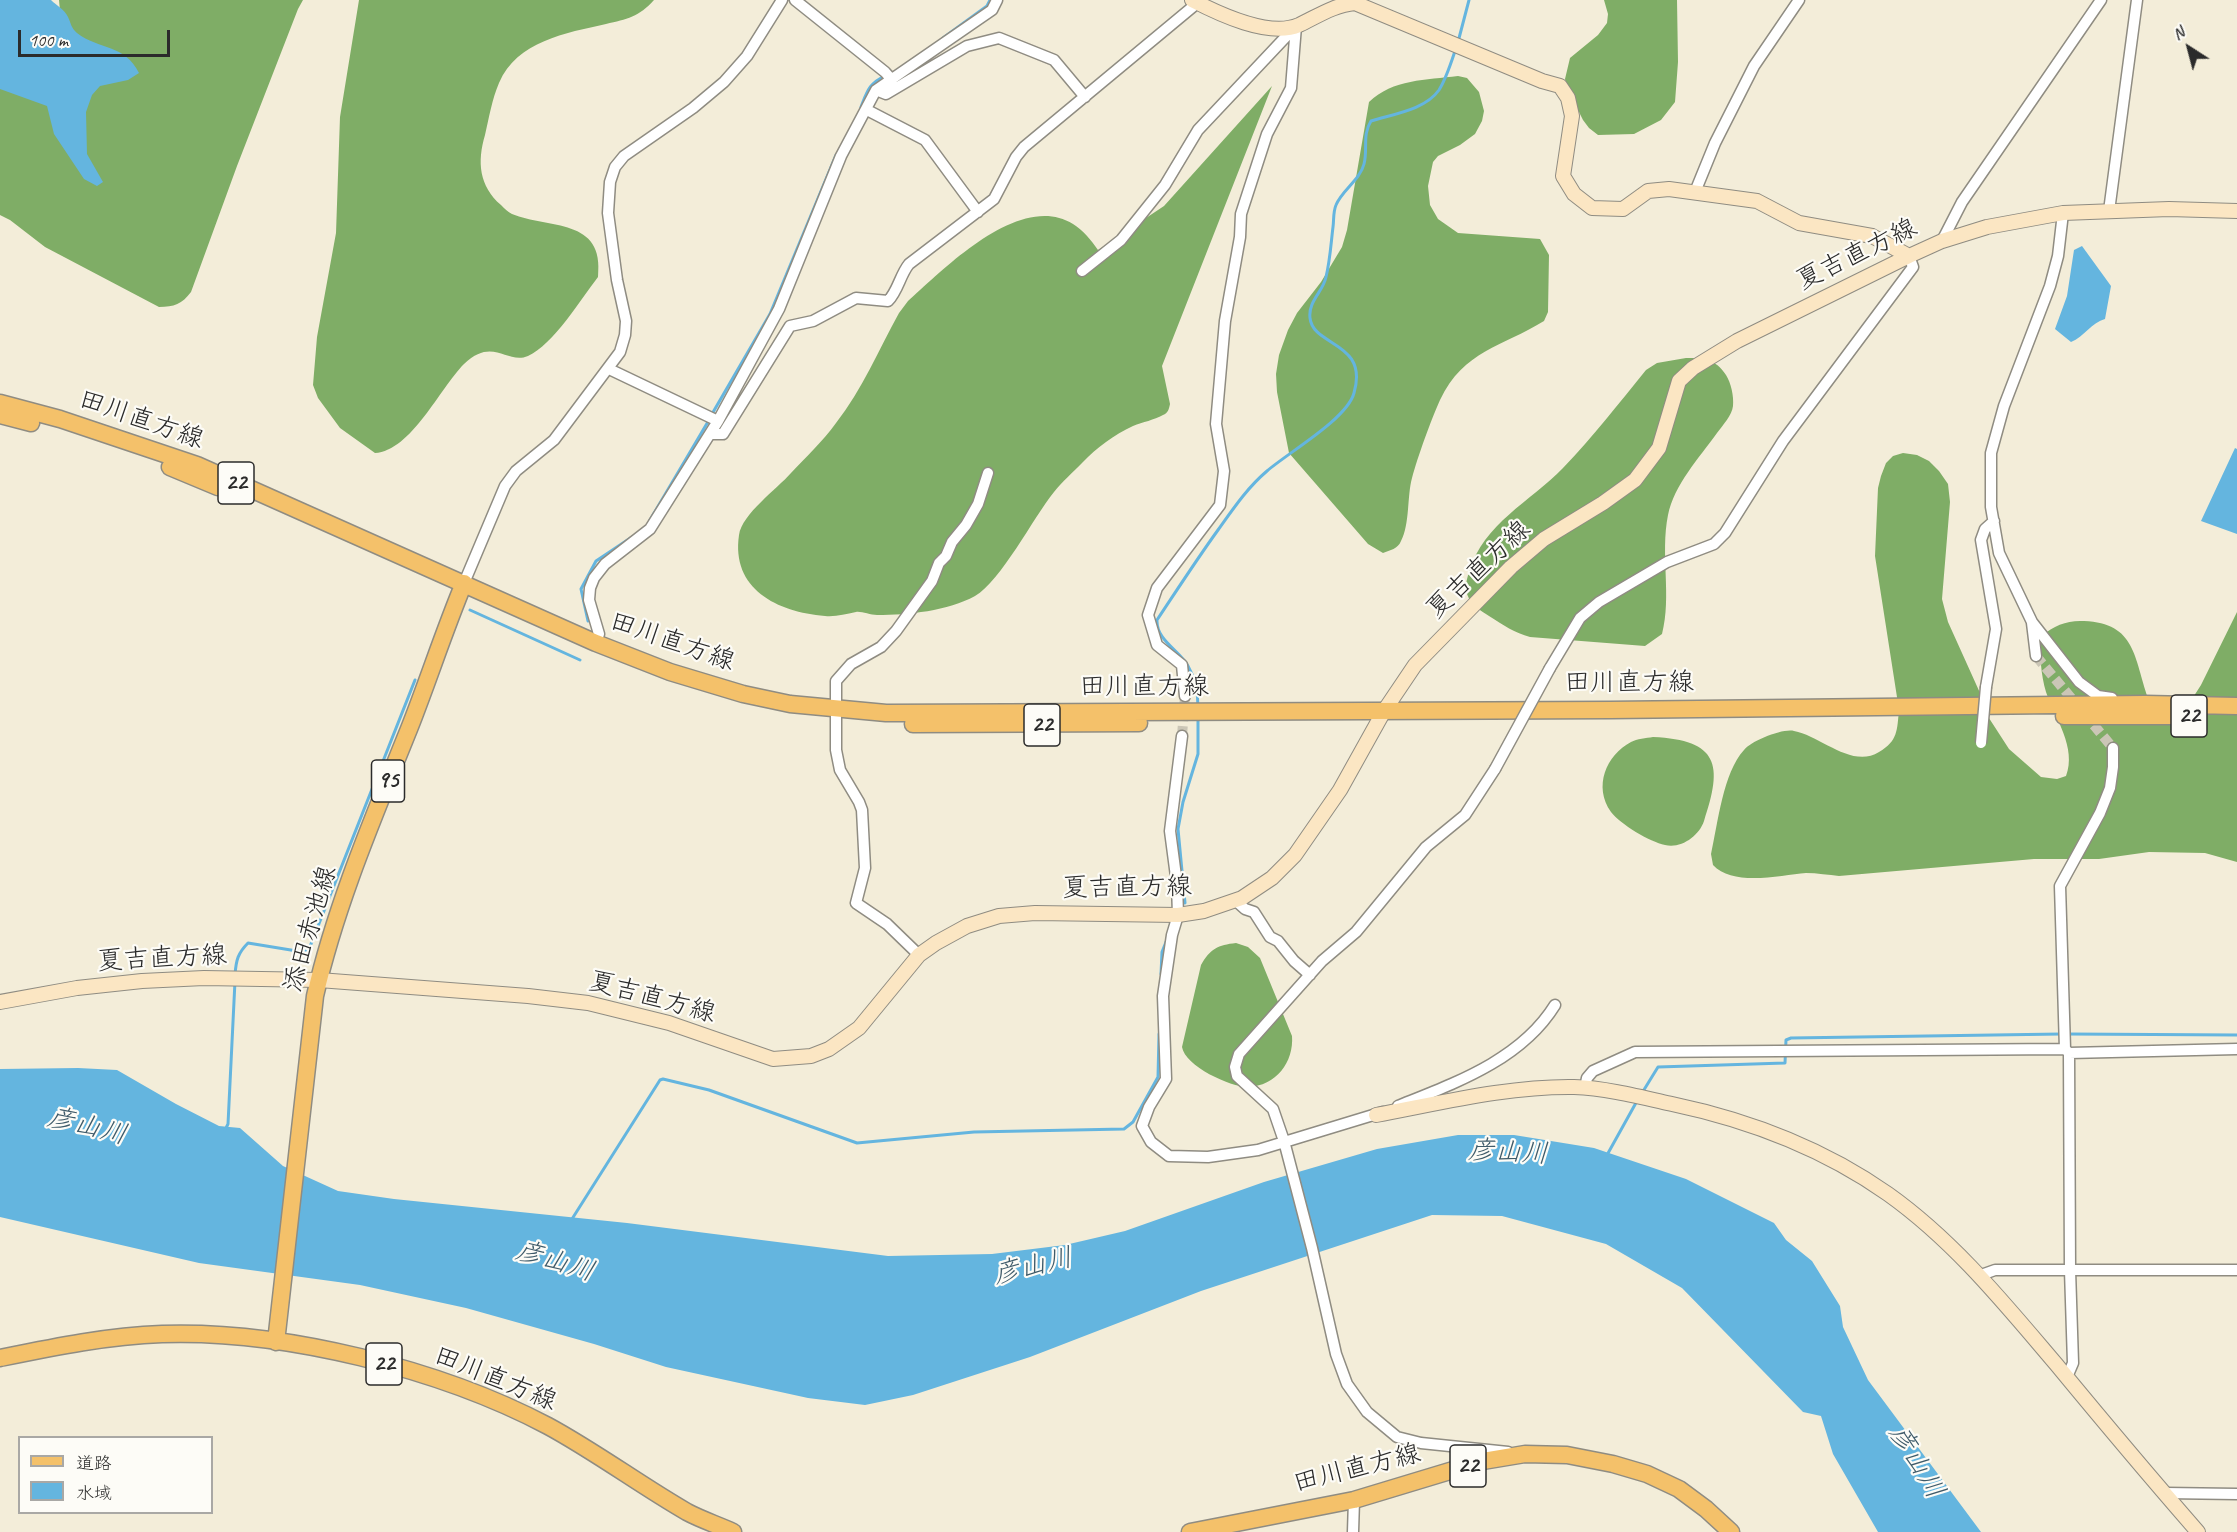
<!DOCTYPE html>
<html>
<head>
<meta charset="utf-8">
<style>
  body { margin:0 }
  #map { position:relative; width:2237px; height:1532px; overflow:hidden; background:#f3edd9; font-family:Caveat,"Klee One",sans-serif }
  canvas { display:block }
  .legend { position:absolute; left:18px; top:1436px; width:195px; height:78px; box-sizing:border-box; background:#fdfcf7; border:2px solid #a9a8a5; margin:0; padding:8px 10px; list-style:none; font-size:18px; color:#2b2b2b }
  .legend li { display:flex; align-items:center; gap:12px; height:30px }
  .legend b { width:30px; border:2px solid #a9a8a5 }
  .north { position:absolute; left:2159px; top:18px; width:60px; height:60px; -webkit-text-stroke:4px #fdfcf7; paint-order:stroke; rotate:324deg; font-size:16px; font-weight:700; line-height:24px; text-align:center; color:#2b2b2b }
  .north::after { content:''; display:block; margin:auto; width:21px; height:27px; background:#2b2b2b; clip-path:polygon(50% 0,100% 100%,50% 72%,0 100%) }
  .scale { position:absolute; left:18px; top:30px; width:152px; height:27px; box-sizing:border-box; border:3px solid #2b2b2b; border-top:0; padding-left:8px; font-size:18px; line-height:21px; white-space:nowrap; color:#2b2b2b; -webkit-text-stroke:4px #fdfcf7; paint-order:stroke }
</style>
</head>
<body>
<div id="map">
<canvas width="2237" height="1532"></canvas>
<ul class="legend">
<li><b style="height:8px;background:#f4c16a"></b>道路</li>
<li><b style="height:16px;background:#64b5df"></b>水域</li>
</ul>
<div class="north">N</div>
<div class="scale">100 m</div>
</div>
<script>
const ctx = document.querySelector('canvas').getContext('2d');
ctx.lineJoin = 'round';
function paint(path, color) {
  ctx.fillStyle = color;
  ctx.fill(path, 'evenodd');
}
function strokePath(path, color, width, dash) {
  ctx.strokeStyle = color;
  ctx.lineWidth = width;
  ctx.lineCap = dash ? 'butt' : 'round';
  ctx.setLineDash(dash || []);
  ctx.stroke(path);
}
function label(font, color, halo, rows, align = 'center') {
  ctx.font = font + ' Caveat,"Klee One",sans-serif';
  ctx.lineWidth = 4.5;
  ctx.setLineDash([]);
  ctx.textBaseline = 'middle';
  ctx.strokeStyle = halo;
  ctx.fillStyle = color;
  for (const [text, x, y, turn = 0] of rows) {
    ctx.save();
    ctx.translate(x, y);
    ctx.rotate((+turn || 0) * Math.PI / 180);
    ctx.textAlign = isNaN(turn) ? turn : align;
    if (halo) ctx.strokeText(text, 0, 0);
    ctx.fillText(text, 0, 0);
    ctx.restore();
  }
}
paint(new Path2D(`
  M 59,0 L 303,0 L 298,9 L 237,166 L 191,292 C 182,304 174,307 159,307 L 45,247 L 10,220 L 0,215 L 0,61 L 60,11 Z
  M 359,0 L 654,0 C 639,17 627,19 606,24 C 566,33 517,41 499,83 C 492,99 489,118 485,135 C 477,162 479,186 501,205 C 504,208 508,212 512,214 C 548,229 605,217 598,277 C 581,299 553,345 528,356 C 507,365 493,336 464,364 C 440,388 411,451 375,453 L 340,428 L 318,398 L 313,385 L 317,337 L 336,233 L 340,117 Z
  M 1604,0 L 1677,0 L 1678,62 L 1675,102 L 1661,120 L 1634,134 L 1598,135 L 1589,128 L 1583,120 L 1567,88 L 1565,79 L 1570,58 L 1598,35 L 1607,23 L 1608,14 Z
  M 1458,76 L 1467,78 L 1479,92 L 1484,111 L 1482,121 L 1475,134 L 1460,145 L 1438,156 L 1433,162 L 1428,186 L 1430,205 L 1438,219 L 1458,233 L 1540,239 L 1549,255 L 1548,312 L 1544,321 C 1502,347 1464,350 1440,400 C 1431,420 1418,456 1412,478 C 1407,496 1410,524 1401,541 C 1398,549 1390,550 1383,553 L 1368,544 L 1289,453 L 1277,392 L 1276,374 L 1279,355 L 1288,330 L 1297,313 L 1321,282 L 1342,247 L 1347,230 L 1369,102 C 1393,79 1426,80 1458,76 Z
  M 1272,86 L 1162,366 L 1170,404 C 1169,409 1168,413 1163,415 C 1154,420 1143,422 1133,426 C 1114,435 1097,447 1082,463 C 1073,472 1062,482 1054,492 C 1033,518 1001,581 975,596 C 948,611 908,615 877,615 C 870,615 861,611 856,612 C 845,614 836,617 825,616 C 777,612 731,589 739,535 C 742,514 777,489 791,473 C 806,457 823,441 836,423 C 862,390 879,349 899,313 L 908,301 C 944,269 1020,191 1073,224 C 1083,230 1091,240 1098,250 L 1164,206 Z
  M 1686,358 C 1703,358 1716,359 1726,375 C 1731,383 1734,396 1733,406 C 1732,415 1723,425 1717,433 C 1699,458 1674,485 1668,515 C 1660,555 1672,596 1662,634 L 1645,646 L 1530,637 C 1515,633 1503,625 1489,616 C 1481,611 1471,605 1467,594 C 1464,588 1467,579 1469,572 C 1484,523 1530,502 1563,468 C 1593,437 1619,403 1646,370 L 1657,363 Z
  M 1903,453 L 1917,455 L 1929,461 L 1939,471 L 1948,484 L 1950,502 L 1942,599 L 1948,622 L 1985,704 L 1987,715 L 2009,749 L 2041,777 L 2057,779 L 2066,776 C 2077,748 2055,718 2046,692 C 2041,675 2039,654 2042,636 C 2054,625 2068,620 2084,621 C 2136,623 2134,658 2148,698 L 2192,699 L 2201,685 L 2237,612 L 2237,862 L 2205,853 L 2149,852 L 2099,859 L 2034,859 L 1839,876 C 1829,875 1817,873 1806,873 C 1781,875 1733,887 1713,865 L 1711,854 C 1718,823 1723,773 1744,750 C 1751,741 1783,728 1794,731 C 1821,736 1852,769 1879,752 C 1898,741 1897,730 1899,710 L 1875,556 L 1878,488 L 1881,476 L 1886,463 L 1893,456 Z
  M 1653,737 C 1719,740 1723,765 1704,821 C 1699,836 1681,849 1665,845 C 1650,842 1620,824 1611,812 C 1593,787 1606,755 1631,742 C 1637,739 1646,738 1653,737 Z
  M 1236,943 L 1248,947 L 1260,958 L 1292,1036 C 1294,1062 1276,1086 1248,1087 C 1230,1087 1185,1066 1182,1047 L 1201,965 C 1210,949 1218,945 1236,943 Z`), '#7fad66');
paint(new Path2D(`
  M 0,0 L 51,0 C 56,5 65,10 68,17 C 71,23 71,28 77,33 C 99,50 125,44 139,73 L 128,80 L 100,86 L 92,95 L 86,112 L 87,154 L 103,182 L 97,186 L 84,179 L 54,134 L 47,106 L 0,89 Z
  M 2082,246 L 2111,286 L 2105,319 C 2092,322 2084,337 2071,342 L 2055,329 L 2067,296 L 2074,250 Z
  M 2235,448 L 2237,449 L 2237,534 L 2201,521 Z
  M 78,1068 L 117,1070 L 176,1104 L 219,1126 L 240,1128 L 283,1166 L 338,1191 L 394,1199 L 627,1223 L 888,1256 L 992,1254 L 1065,1245 L 1125,1231 L 1264,1182 L 1377,1149 L 1458,1135 L 1514,1135 L 1594,1148 L 1686,1179 L 1774,1223 L 1786,1240 L 1812,1261 L 1840,1306 L 1843,1327 L 1868,1380 L 1981,1532 L 1878,1532 L 1833,1454 L 1821,1416 L 1803,1412 L 1682,1288 L 1606,1244 L 1502,1216 L 1432,1215 L 1201,1291 L 1030,1357 L 913,1395 L 865,1405 L 808,1398 L 666,1367 L 594,1344 L 466,1308 L 360,1285 L 199,1263 L 0,1217 L 0,1069 Z`), '#64b5df');
strokePath(new Path2D(`
  M 943,38 L 987,6 L 990,0
  M 1458,42 L 1469,0
  M 861,107 C 867,92 869,83 885,76
  M 712,414 L 770,314 L 836,155
  M 650,520 L 709,420
  M 470,610 L 580,660
  M 588,621 L 581,589 L 596,561 L 632,537
  M 1198,707 C 1198,693 1195,678 1188,666 C 1179,650 1156,640 1157,620 C 1177,590 1197,559 1218,530 C 1233,509 1247,488 1267,471 C 1289,452 1347,419 1354,393 C 1369,341 1313,347 1310,318 C 1308,301 1323,292 1326,277 C 1330,261 1331,243 1333,227 C 1334,220 1333,212 1336,205 C 1342,190 1360,180 1364,164 C 1368,149 1362,135 1371,121 C 1393,114 1425,110 1439,90 C 1446,79 1451,63 1455,51
  M 1185,903 L 1178,829 L 1183,802 L 1198,754 L 1198,716
  M 1161,974 L 1162,952 L 1166,942
  M 235,975 C 236,960 238,953 248,943 L 303,952 L 309,949 L 415,680
  M 2068,1034 L 2237,1035
  M 1642,1093 L 1658,1067 L 1785,1063 L 1786,1040 L 1791,1038 L 2061,1034
  M 225,1130 L 228,1124 L 235,981
  M 1607,1155 L 1637,1101
  M 572,1219 L 660,1080 L 663,1079 L 709,1090 L 857,1143 L 974,1132 L 1124,1129 L 1133,1122 L 1158,1077 L 1159,1034`), '#64b5df', 3);
strokePath(new Path2D(`
  M 2036,656 L 2113,748
  M 1182,736 L 1185,696`), '#cbc6b6', 10, [10, 5]);
const street = new Path2D(`
  M 795,0 L 885,72 L 892,80
  M 876,90 L 886,94 L 967,46 L 999,38 L 1054,60 L 1085,97
  M 867,110 L 925,140 L 978,212
  M 1695,192 L 1715,143 L 1754,66 L 1799,0
  M 2109,211 L 2137,0
  M 2063,213 L 2058,256 L 2050,286 L 2004,406 L 1991,453 L 1991,507 L 1999,553 L 2032,622 L 2079,682 L 2098,696 L 2112,698
  M 1942,241 L 1962,202 L 2101,0
  M 1082,271 L 1121,240 L 1165,185 L 1198,130 L 1296,26
  M 609,369 L 718,421
  M 710,434 L 723,434 L 790,326 L 813,321 L 856,298 L 888,301 C 898,291 900,275 909,264 L 994,199 L 1016,157 L 1024,147 L 1201,0
  M 464,583 L 505,486 L 516,471 L 554,440 L 620,352 L 625,335 L 626,321 L 617,280 L 608,213 L 610,182 L 615,167 L 624,156 L 693,108 L 724,82 L 747,56 L 782,0
  M 2032,623 L 2036,656
  M 596,643 L 599,634 L 589,600 L 590,588 L 594,578 L 605,564 L 650,529 L 718,421 L 779,309 L 841,156 L 876,90 L 992,10 L 997,0
  M 1550,668 L 1580,618 L 1599,602 L 1667,562 L 1714,544 L 1725,533 L 1783,441 L 1913,267 L 1909,256
  M 1986,687 L 1996,629 L 1981,540 L 1985,529 L 1994,521
  M 1185,696 L 1182,665 L 1157,645 L 1148,615 L 1157,588 L 1220,505 L 1224,471 L 1216,424 L 1225,321 L 1240,237 L 1241,214 L 1267,134 L 1291,88 L 1296,26
  M 1182,736 L 1170,831 L 1177,884 L 1178,915 L 1172,935 L 1163,996 L 1166,1079 L 1149,1107 L 1142,1126 L 1151,1142 L 1169,1156 L 1208,1157 L 1258,1150 L 1383,1112
  M 1495,769 L 1465,815 L 1426,847 L 1356,932 L 1322,961 L 1239,1054 L 1235,1067 L 1237,1076 L 1273,1109 L 1284,1141 L 1312,1248 L 1336,1354 L 1347,1384 L 1367,1412 L 1397,1437 L 1421,1443 L 1508,1452
  M 1235,900 L 1245,909 L 1254,912 L 1270,937 L 1278,941 L 1294,961 L 1310,975
  M 919,955 L 887,924 L 856,903 L 865,868 L 862,810 L 859,802 L 840,770 L 836,750 L 836,681 L 851,664 L 881,647 L 896,631 L 932,581 L 939,563 L 946,556 L 952,542 L 966,525 L 978,504 L 988,473
  M 2069,1053 L 2237,1049
  M 1585,1088 L 1587,1078 L 1593,1071 L 1635,1052 L 2065,1049
  M 1398,1106 C 1455,1083 1521,1060 1555,1005
  M 1981,1275 L 1995,1270 L 2237,1270
  M 2067,1377 L 2073,1363 L 2070,1270 L 2069,1053 L 2065,1049 L 2060,886 L 2100,813 L 2110,788 L 2113,767 L 2113,748
  M 2165,1493 L 2237,1494
  M 1353,1532 L 1354,1500`);
const secondary = new Path2D(`
  M 1192,0 C 1219,14 1269,38 1299,25 C 1318,16 1334,5 1355,3 L 1542,81 L 1560,86 L 1568,98 L 1572,116 L 1563,176 L 1574,194 L 1592,208 L 1623,209 L 1648,191 L 1669,189 L 1757,201 L 1799,223 L 1872,236 L 1909,256
  M 0,1002 L 77,988 L 142,981 L 204,978 L 319,980 L 528,996 L 588,1003 L 669,1023 L 773,1059 L 811,1056 L 829,1049 L 859,1028 L 919,955 L 936,943 L 967,926 L 999,916 L 1035,913 L 1178,915 L 1204,911 L 1242,898 L 1272,878 L 1295,855 L 1340,790 L 1384,711 L 1415,665 L 1511,567 L 1544,539 L 1603,503 L 1635,480 L 1659,448 L 1679,381 L 1693,368 L 1737,341 L 1909,256 L 1942,241 L 1987,227 L 2063,213 L 2169,209 L 2237,211
  M 1376,1115 C 1441,1103 1508,1086 1574,1087 C 1606,1088 1641,1097 1672,1104 C 1748,1120 1824,1149 1888,1194 C 1954,1241 2004,1303 2056,1364 C 2103,1421 2150,1477 2198,1532`);
const primary = new Path2D(`
  M 0,403 L 60,419 L 197,465 L 596,643 L 670,672 L 743,694 L 790,704 L 886,713 L 1610,710 L 2145,704 L 2237,706
  M 0,415 L 31,423
  M 170,467 L 218,487
  M 2064,716 L 2195,716
  M 913,724 L 1139,723
  M 276,1342 L 315,996 C 336,904 374,816 409,729 C 428,681 444,631 464,583
  M 0,1358 C 54,1347 107,1336 162,1334 C 284,1330 440,1369 548,1426 C 596,1452 640,1485 687,1512 C 702,1520 718,1525 733,1532
  M 1190,1532 L 1354,1500 L 1483,1461 L 1525,1454 L 1567,1455 L 1613,1464 L 1647,1474 L 1679,1489 L 1706,1509 L 1731,1532`);
strokePath(street, '#8f8c82', 13);
strokePath(secondary, '#8f8c82', 16);
strokePath(primary, '#8f8c82', 19);
strokePath(street, '#fff', 10);
strokePath(secondary, '#fbe6c3', 14);
strokePath(primary, '#f4c16a', 16);
const streetBridge = new Path2D(`
  M 1981,743 L 1986,687
  M 1495,769 L 1550,668`);
strokePath(streetBridge, '#8f8c82', 13, []);
strokePath(streetBridge, '#fff', 10);
for (const [x, y, w] of [
  [236,483,36],
  [2189,716,36],
  [1042,725,36],
  [388,781,33],
  [384,1364,36],
  [1468,1466,36]
]) {
  const box = new Path2D();
  box.roundRect(x - w / 2, y - 21, w, 42, 4.5);
  ctx.fillStyle = '#fdfcf7';
  ctx.fill(box);
  strokePath(box, '#2b2b2b', 1.5);
}
label('bold 24px', '#2b2b2b', null, [
  ["22",236,483],
  ["22",2189,716],
  ["22",1042,725],
  ["95",388,781],
  ["22",384,1364],
  ["22",1468,1466]
]);
label('26px', '#2b2b2b', '#fdfcf7', [
  ["夏吉直方線",1857,255,-26],
  ["田川直方線",141,420,19],
  ["夏吉直方線",1479,570,-43],
  ["田川直方線",672,642,19],
  ["田川直方線",1629,683],
  ["田川直方線",1144,687],
  ["夏吉直方線",1127,888,-1],
  ["添田赤池線",311,929,-74],
  ["夏吉直方線",162,959,-3],
  ["夏吉直方線",652,998,15],
  ["田川直方線",495,1379,22],
  ["田川直方線",1357,1469,-14]
]);
label('italic 27px', '#3f5b6a', '#fdfcf7', [
  ["彦山川",87,1127,14],
  ["彦山川",1508,1153,3],
  ["彦山川",555,1262,17],
  ["彦山川",1033,1267,-13],
  ["彦山川",1916,1462,59]
]);
</script>
</body>
</html>
